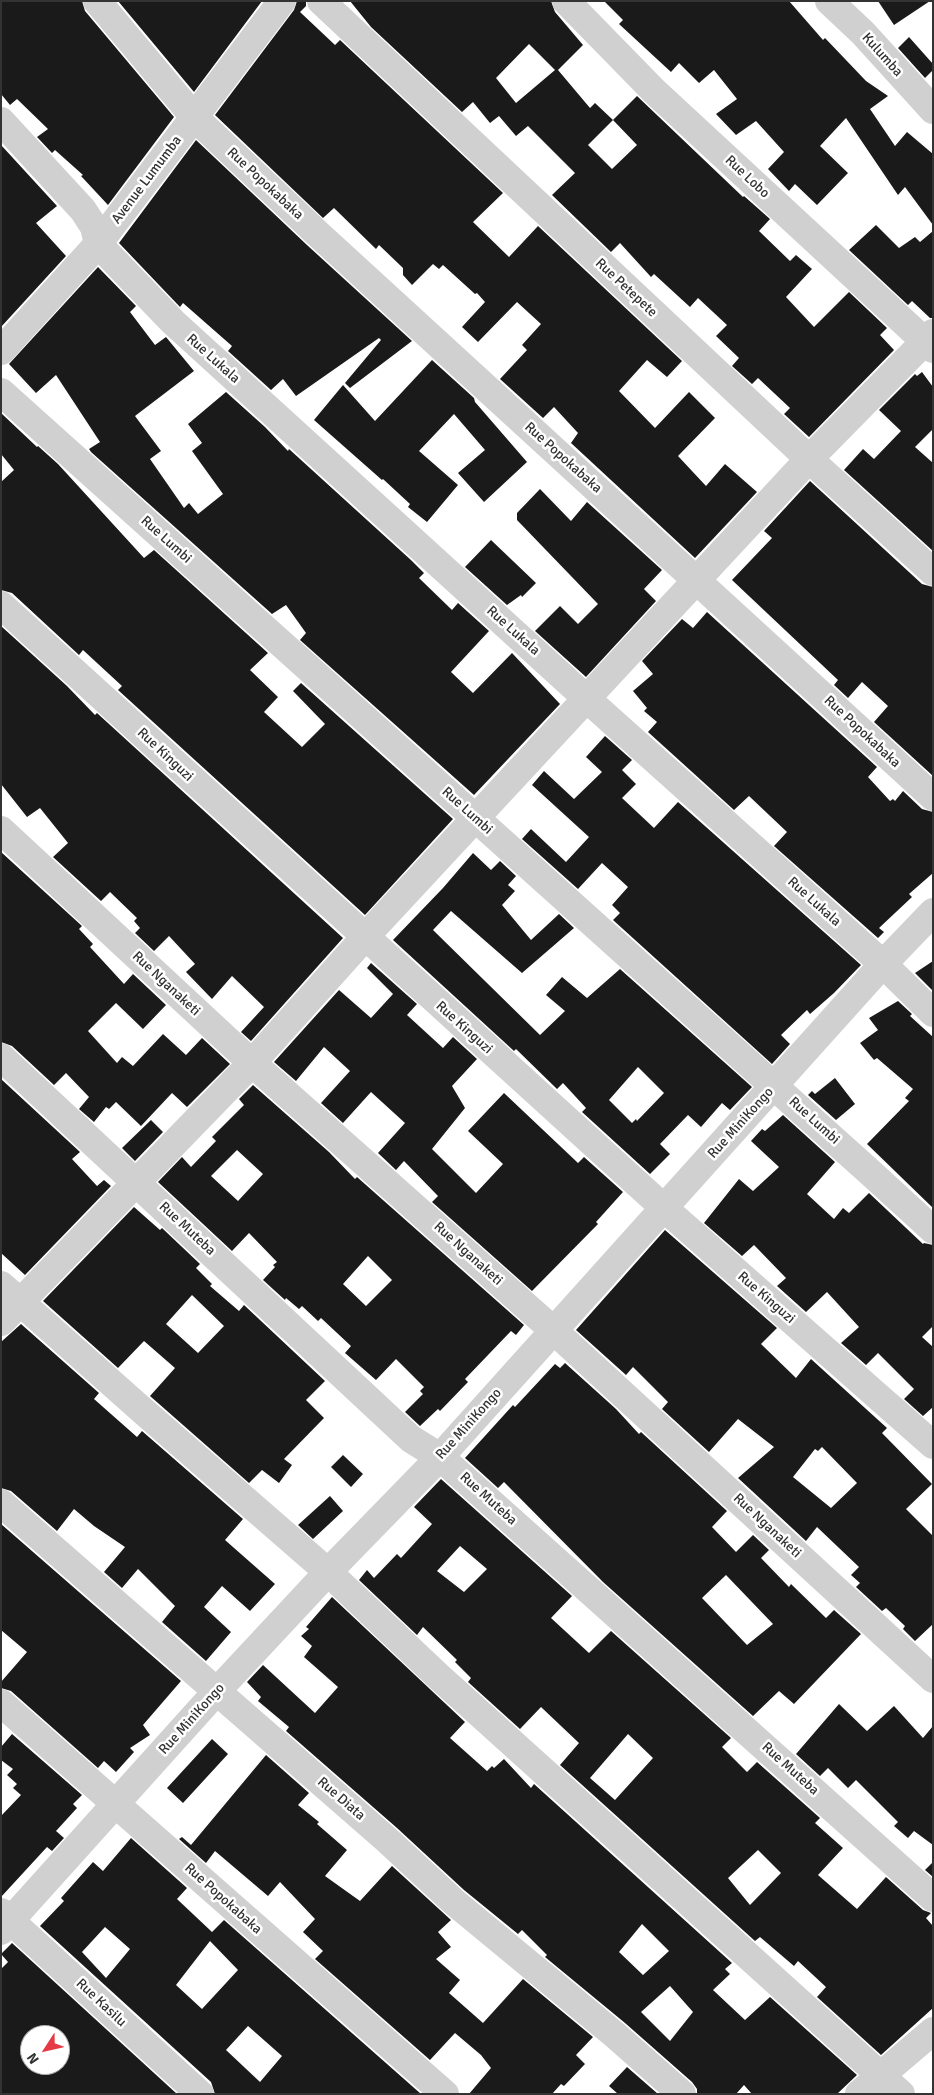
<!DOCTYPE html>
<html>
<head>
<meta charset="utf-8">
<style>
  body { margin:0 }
  #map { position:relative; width:934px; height:2095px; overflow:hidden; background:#fff; font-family:Signika,sans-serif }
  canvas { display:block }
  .frame { position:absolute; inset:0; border:2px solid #333; pointer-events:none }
  .north { position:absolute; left:20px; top:2025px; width:50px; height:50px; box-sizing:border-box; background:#fff; border:1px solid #adadad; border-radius:50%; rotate:235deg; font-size:14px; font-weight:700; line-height:20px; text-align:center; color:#333 }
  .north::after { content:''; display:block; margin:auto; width:18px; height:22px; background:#e63946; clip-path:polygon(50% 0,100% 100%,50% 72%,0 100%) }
</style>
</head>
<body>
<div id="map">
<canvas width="934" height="2095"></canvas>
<div class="frame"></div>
<div class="north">N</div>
</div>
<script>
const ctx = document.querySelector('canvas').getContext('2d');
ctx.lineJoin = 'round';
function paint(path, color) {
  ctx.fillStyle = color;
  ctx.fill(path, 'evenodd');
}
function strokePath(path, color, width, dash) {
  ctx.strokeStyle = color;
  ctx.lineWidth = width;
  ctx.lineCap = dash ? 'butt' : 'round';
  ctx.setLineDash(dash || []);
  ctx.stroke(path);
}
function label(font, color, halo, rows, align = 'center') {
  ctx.font = font + ' Signika,sans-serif';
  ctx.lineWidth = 5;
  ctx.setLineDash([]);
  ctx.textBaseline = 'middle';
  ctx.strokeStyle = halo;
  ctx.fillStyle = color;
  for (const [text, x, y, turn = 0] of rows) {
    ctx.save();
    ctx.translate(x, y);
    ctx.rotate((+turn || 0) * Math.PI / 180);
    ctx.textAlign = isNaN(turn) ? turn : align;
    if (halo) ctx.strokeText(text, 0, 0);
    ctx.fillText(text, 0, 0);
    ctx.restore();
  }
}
paint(new Path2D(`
  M 1,1 L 82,1 L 85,11 L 174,117 L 108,205 L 81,176 L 83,175 L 55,150 L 52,153 L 37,137 L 48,129 L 17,99 L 10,105 L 1,94 Z
  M 118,1 L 262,1 L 194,92 Z
  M 297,1 L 306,1 L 306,6 L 300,12 L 335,45 L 340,40 L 503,193 L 473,222 L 509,257 L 538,226 L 682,361 L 667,377 L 647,360 L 619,391 L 655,428 L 689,392 L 715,418 L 678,456 L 706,486 L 725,464 L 757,492 L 695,558 L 571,443 L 578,433 L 554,407 L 543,418 L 500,379 L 527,350 L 522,345 L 541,324 L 517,302 L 478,342 L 462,327 L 485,302 L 477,293 L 475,294 L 443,265 L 439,269 L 433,264 L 412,285 L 403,275 L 403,268 L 379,245 L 376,249 L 334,208 L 323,218 L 215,115 L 294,10 Z
  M 350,1 L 551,1 L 555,12 L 583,45 L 558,70 L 590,108 L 595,103 L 613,120 L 588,145 L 612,169 L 637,145 L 613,120 L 637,96 L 743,197 L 744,196 L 770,219 L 759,231 L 790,261 L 796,255 L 812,269 L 786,297 L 814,327 L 849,292 L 887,328 L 880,335 L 894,350 L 809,437 L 784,414 L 790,408 L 758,378 L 752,384 L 732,366 L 739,358 L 716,336 L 727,325 L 698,298 L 690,307 L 654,274 L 651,277 L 620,243 L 611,252 L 552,195 L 575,173 L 528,126 L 516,136 L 499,116 L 490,123 L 473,102 L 462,112 L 371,27 ZM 529,44 L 555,70 L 516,103 L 496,78 Z
  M 604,1 L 789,1 L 823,40 L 825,38 L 866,81 L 888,96 L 870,109 L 895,146 L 907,132 L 933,154 L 933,225 L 905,187 L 898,195 L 846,118 L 820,146 L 848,173 L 817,205 L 795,184 L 789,191 L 768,169 L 784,152 L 756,121 L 736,135 L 716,114 L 737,99 L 714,70 L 699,83 L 679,63 L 671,72 L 619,24 L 623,20 Z
  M 878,1 L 930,1 L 894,25 Z
  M 909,37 L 933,64 L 933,70 L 925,78 L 898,48 Z
  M 196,140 L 307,245 L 412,341 L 350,388 L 345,383 L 381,340 L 379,338 L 296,396 L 283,379 L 271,390 L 228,351 L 232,346 L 183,303 L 180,307 L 119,243 Z
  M 1,145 L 57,206 L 36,223 L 66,256 L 1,327 Z
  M 876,225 L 899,248 L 915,237 L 920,242 L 933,231 L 933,318 L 930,318 L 912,301 L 908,305 L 849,250 Z
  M 98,267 L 136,306 L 130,312 L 155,345 L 166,337 L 194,371 L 135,416 L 161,451 L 150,459 L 184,508 L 189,503 L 198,514 L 223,494 L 192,451 L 202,443 L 188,424 L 226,392 L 265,427 L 288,451 L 289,449 L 412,561 L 424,573 L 419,578 L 452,610 L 458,603 L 489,631 L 451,672 L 473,693 L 512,653 L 560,704 L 474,795 L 300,640 L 306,633 L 286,605 L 272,614 L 91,452 L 89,449 L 100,442 L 56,375 L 36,393 L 9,364 Z
  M 432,360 L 474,398 L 475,402 L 527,462 L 484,502 L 458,473 L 485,450 L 454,414 L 419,451 L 458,485 L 427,522 L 408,507 L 410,504 L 383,479 L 382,480 L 314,420 L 343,385 L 375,421 Z
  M 922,372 L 933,387 L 933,429 L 915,447 L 933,463 L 933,551 L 844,470 L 863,449 L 874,459 L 901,431 L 879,410 L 915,374 L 917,376 Z
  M 1,413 L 37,447 L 38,446 L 58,464 L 144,558 L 154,550 L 268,653 L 250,670 L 278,697 L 264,712 L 302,747 L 325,724 L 293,691 L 301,683 L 453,819 L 365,915 L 118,690 L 122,686 L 83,650 L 79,655 L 12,593 L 1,590 L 1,482 L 14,470 L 1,454 Z
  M 810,481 L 922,584 L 933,587 L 933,776 L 874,722 L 888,706 L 862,682 L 848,698 L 834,685 L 838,680 L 732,580 L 772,538 L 764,531 Z
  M 540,489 L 571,521 L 587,502 L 662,570 L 644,589 L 656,601 L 586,677 L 535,631 L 560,606 L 578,624 L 598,604 L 517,520 L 517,513 Z
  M 491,540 L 536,583 L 522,597 L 521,595 L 507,605 L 465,567 Z
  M 707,612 L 877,767 L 868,777 L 890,801 L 893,799 L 895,801 L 903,791 L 922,809 L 933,812 L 933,873 L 909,894 L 912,897 L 879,928 L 884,932 L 878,938 L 774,846 L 787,832 L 749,796 L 734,810 L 648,732 L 657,722 L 644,711 L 647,708 L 633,691 L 653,674 L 642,661 L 682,619 L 693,628 Z
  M 1,626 L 67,686 L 95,715 L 97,713 L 343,938 L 251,1041 L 241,1032 L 264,1007 L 232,976 L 212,999 L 186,972 L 195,964 L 169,936 L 154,951 L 135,933 L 140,928 L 134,921 L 137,918 L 110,892 L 101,901 L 53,857 L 68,843 L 40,808 L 27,817 L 1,784 Z
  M 605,736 L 632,760 L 622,770 L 636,784 L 622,798 L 654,828 L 678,802 L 861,965 L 834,993 L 810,1014 L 807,1010 L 781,1035 L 790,1044 L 772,1064 L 613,920 L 620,913 L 612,905 L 628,887 L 602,863 L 578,889 L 522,839 L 531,829 L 566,862 L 589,837 L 532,785 L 544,771 L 574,799 L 602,772 L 586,757 Z
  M 1,852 L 82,926 L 79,929 L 93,944 L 90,947 L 124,984 L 133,974 L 166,1005 L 143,1029 L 116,1003 L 88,1031 L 117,1063 L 122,1057 L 133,1066 L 163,1034 L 186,1055 L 202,1038 L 230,1064 L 187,1107 L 172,1093 L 141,1126 L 116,1102 L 109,1109 L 106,1107 L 94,1122 L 79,1109 L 89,1097 L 66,1073 L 54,1085 L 12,1046 L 1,1042 Z
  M 473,853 L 491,870 L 500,861 L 516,876 L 508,885 L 515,891 L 502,905 L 531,940 L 559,914 L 574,928 L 522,973 L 451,911 L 433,930 L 540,1035 L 565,1011 L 546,995 L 562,977 L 587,998 L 620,969 L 752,1087 L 730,1110 L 722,1103 L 701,1127 L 688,1115 L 660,1144 L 670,1154 L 650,1174 L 582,1112 L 586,1108 L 563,1083 L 557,1089 L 516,1049 L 514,1051 L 393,940 L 443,888 ZM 638,1067 L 664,1093 L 637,1121 L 636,1119 L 632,1123 L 609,1100 Z
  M 933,961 L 933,991 L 915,973 Z
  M 371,963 L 417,1004 L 407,1015 L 443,1048 L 453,1037 L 477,1059 L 452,1086 L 465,1108 L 432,1149 L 476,1193 L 503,1164 L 468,1131 L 504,1093 L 578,1163 L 584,1157 L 623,1192 L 596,1222 L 598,1224 L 532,1291 L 432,1202 L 438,1196 L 404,1161 L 396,1170 L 378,1153 L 405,1123 L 371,1092 L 343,1123 L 321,1103 L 350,1071 L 324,1047 L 296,1081 L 274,1062 L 339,990 L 371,1018 L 393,994 L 367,968 Z
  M 898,1001 L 912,1014 L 910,1016 L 933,1037 L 933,1208 L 867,1144 L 909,1101 L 905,1098 L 913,1089 L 877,1058 L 874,1060 L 860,1043 L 878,1030 L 869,1018 Z
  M 835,1078 L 855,1104 L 836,1120 L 808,1095 L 812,1091 L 815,1094 Z
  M 1,1079 L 80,1152 L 72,1159 L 97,1186 L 104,1180 L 111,1186 L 25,1275 L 1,1253 Z
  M 253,1085 L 329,1152 L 355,1179 L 357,1177 L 524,1325 L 516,1335 L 511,1331 L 465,1379 L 468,1382 L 440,1411 L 438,1409 L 420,1426 L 405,1412 L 423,1394 L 420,1391 L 424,1387 L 396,1359 L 376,1380 L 345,1353 L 351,1346 L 321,1318 L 318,1321 L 302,1306 L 299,1309 L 286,1298 L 285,1300 L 263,1280 L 275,1267 L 273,1265 L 277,1262 L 249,1233 L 232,1251 L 158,1182 L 182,1157 L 191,1167 L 216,1141 L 212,1137 L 244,1105 L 239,1099 ZM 237,1150 L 263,1174 L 238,1201 L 211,1176 ZM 368,1256 L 392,1280 L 366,1306 L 343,1284 Z
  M 783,1115 L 835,1162 L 807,1194 L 834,1219 L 843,1208 L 849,1213 L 869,1193 L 923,1244 L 924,1243 L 933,1245 L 933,1326 L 922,1337 L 933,1347 L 933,1407 L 923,1416 L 904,1399 L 914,1389 L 878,1353 L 866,1365 L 841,1343 L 859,1327 L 827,1292 L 806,1312 L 777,1286 L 786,1278 L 754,1245 L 742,1256 L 704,1223 L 739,1179 L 753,1191 L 779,1167 L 751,1141 L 762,1129 L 765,1131 Z
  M 151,1120 L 163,1132 L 135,1161 L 122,1148 Z
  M 134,1207 L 160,1230 L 162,1228 L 200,1264 L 196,1268 L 212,1284 L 210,1286 L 239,1311 L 244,1305 L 325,1381 L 306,1400 L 324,1418 L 284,1459 L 292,1465 L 279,1483 L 262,1470 L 249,1483 L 150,1396 L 175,1368 L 144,1341 L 118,1368 L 43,1301 ZM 192,1295 L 224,1326 L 198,1353 L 166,1324 Z
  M 665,1230 L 777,1328 L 761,1344 L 796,1378 L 811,1359 L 887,1428 L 882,1433 L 932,1484 L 906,1509 L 933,1536 L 933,1624 L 915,1641 L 903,1629 L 905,1626 L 886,1608 L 882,1611 L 856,1587 L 860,1583 L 851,1575 L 859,1567 L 817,1527 L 806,1541 L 738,1478 L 774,1447 L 738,1419 L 709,1452 L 662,1409 L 668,1402 L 633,1367 L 626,1375 L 576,1330 ZM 822,1447 L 857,1483 L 831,1508 L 793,1477 L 815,1449 L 818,1451 Z
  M 21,1324 L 99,1393 L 94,1399 L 137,1437 L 142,1431 L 243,1519 L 225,1540 L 275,1584 L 250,1611 L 222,1586 L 204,1607 L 231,1632 L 206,1661 L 162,1622 L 175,1606 L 138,1569 L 122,1588 L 104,1572 L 125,1547 L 94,1526 L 74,1509 L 57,1531 L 11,1491 L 1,1488 L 1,1342 Z
  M 565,1363 L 616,1409 L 639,1434 L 641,1432 L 727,1511 L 712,1527 L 736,1552 L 753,1535 L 769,1550 L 761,1558 L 789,1587 L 791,1584 L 826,1618 L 834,1610 L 861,1634 L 794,1704 L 779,1691 L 753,1716 L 603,1582 L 504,1482 L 498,1488 L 465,1458 L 513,1405 L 515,1407 L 555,1364 L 560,1368 ZM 726,1575 L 773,1624 L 747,1645 L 702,1598 Z
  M 343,1455 L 363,1474 L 351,1487 L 331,1467 Z
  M 441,1479 L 572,1596 L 551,1618 L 589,1653 L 611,1631 L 731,1738 L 722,1747 L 747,1772 L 757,1762 L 820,1818 L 815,1823 L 843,1848 L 818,1875 L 857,1909 L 886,1877 L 923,1910 L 931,1913 L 926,1918 L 933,1926 L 933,2008 L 881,2055 L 817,1997 L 826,1987 L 798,1961 L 794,1966 L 760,1937 L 755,1941 L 560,1765 L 579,1743 L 541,1707 L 520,1729 L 468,1682 L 471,1678 L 455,1662 L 457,1660 L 423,1627 L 417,1635 L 359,1580 L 367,1570 L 374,1578 L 397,1554 L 401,1558 L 432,1524 L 414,1507 ZM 460,1546 L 487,1569 L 464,1592 L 437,1571 ZM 628,1734 L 653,1758 L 615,1800 L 590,1778 ZM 758,1850 L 781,1873 L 750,1905 L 728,1878 Z
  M 330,1496 L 343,1511 L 313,1539 L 298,1525 Z
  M 1,1524 L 181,1681 L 143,1725 L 150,1735 L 130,1748 L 134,1752 L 116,1772 L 104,1761 L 98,1768 L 11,1691 L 1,1688 L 1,1682 L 27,1652 L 1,1630 Z
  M 332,1597 L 465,1722 L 450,1738 L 487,1771 L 492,1766 L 494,1768 L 504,1759 L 531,1788 L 534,1784 L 732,1963 L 725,1969 L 730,1974 L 713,1990 L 745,2020 L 770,1997 L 857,2075 L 837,2094 L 752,2094 L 744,2085 L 736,2094 L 697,2094 L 697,2089 L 692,2082 L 625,2023 L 545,1957 L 547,1955 L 522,1930 L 518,1934 L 464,1890 L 397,1828 L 286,1731 L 289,1727 L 258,1701 L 261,1697 L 247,1682 L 263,1665 L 315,1713 L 338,1687 L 304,1657 L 312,1646 L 301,1636 L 309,1629 L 306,1627 ZM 642,1924 L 669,1951 L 643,1975 L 619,1952 ZM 670,1986 L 693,2012 L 670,2041 L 641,2012 Z
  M 839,1704 L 867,1731 L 894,1706 L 923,1738 L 933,1726 L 933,1845 L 914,1831 L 908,1838 L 894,1826 L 898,1822 L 856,1780 L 848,1788 L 828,1768 L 820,1776 L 796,1754 Z
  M 12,1734 L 82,1795 L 73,1804 L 77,1808 L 56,1831 L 64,1838 L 52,1851 L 47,1847 L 1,1897 L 1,1816 L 21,1795 L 13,1788 L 17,1784 L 7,1775 L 13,1769 L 1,1760 L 1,1747 Z
  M 212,1739 L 228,1754 L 183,1803 L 167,1788 Z
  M 266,1755 L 309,1793 L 298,1805 L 319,1822 L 317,1824 L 347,1850 L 325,1876 L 360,1901 L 392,1866 L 451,1920 L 438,1932 L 451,1947 L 436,1959 L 460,1980 L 449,1993 L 483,2023 L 523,1979 L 593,2037 L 576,2055 L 585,2064 L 564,2086 L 561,2084 L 552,2094 L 469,2094 L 491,2068 L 481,2055 L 455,2033 L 430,2060 L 315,1959 L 323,1951 L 303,1932 L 315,1919 L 280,1882 L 268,1896 L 215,1851 L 206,1863 L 179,1839 L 182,1837 L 191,1845 Z
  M 131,1838 L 187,1888 L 177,1899 L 212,1932 L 224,1920 L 421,2094 L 215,2094 L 211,2082 L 40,1926 L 64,1901 L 61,1898 L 93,1862 L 103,1871 ZM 105,1927 L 130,1949 L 106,1978 L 82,1952 ZM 210,1941 L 238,1970 L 202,2009 L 176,1985 ZM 248,2026 L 282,2056 L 260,2082 L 226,2050 Z
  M 933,1862 L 933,1877 L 925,1870 Z
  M 12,1943 L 177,2094 L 1,2094 L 1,1969 L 8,1962 L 1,1954 ZM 30,2035 L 60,2035 L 60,2065 L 30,2065 Z
  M 627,2067 L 658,2094 L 618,2094 L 609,2086 Z`), '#1a1a1a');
strokePath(new Path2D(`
  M 97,1 L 195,118 L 318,234 L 933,797
  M 321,1 L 809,459 L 933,572
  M 566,1 L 654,91 L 933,349
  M 829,1 L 863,33 L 933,110
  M 1,121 L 83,210 L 94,227 L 98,244 L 173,322 L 587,699 L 883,964 L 933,1013
  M 1,351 L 98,244 L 282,1
  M 1,392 L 873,1175 L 933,1230
  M 1,605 L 664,1208 L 933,1445
  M 1,830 L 252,1063 L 553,1330 L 933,1679
  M 1,1057 L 411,1439 L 440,1457 L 933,1898
  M 1,1285 L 143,1411 L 328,1572 L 438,1676 L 901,2094
  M 1,1322 L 252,1063 L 365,937 L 809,459 L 933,333
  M 1,1503 L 386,1839 L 454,1902 L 615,2035 L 682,2094
  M 1,1703 L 445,2094
  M 1,1912 L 200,2094
  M 1,1931 L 217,1691 L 328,1572 L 440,1457 L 883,964 L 933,912
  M 859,2094 L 933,2031`), '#d0d0d0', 28);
label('14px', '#333', '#fff', [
  ["Kulumba",882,55,48],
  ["Rue Lobo",747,177,43],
  ["Avenue Lumumba",147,180,-53],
  ["Rue Popokabaka",265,184,43],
  ["Rue Petepete",626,288,43],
  ["Rue Lukala",213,359,42],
  ["Rue Popokabaka",563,458,42],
  ["Rue Lumbi",166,540,42],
  ["Rue Lukala",513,631,42],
  ["Rue Popokabaka",862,732,43],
  ["Rue Kinguzi",165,755,43],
  ["Rue Lumbi",467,811,42],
  ["Rue Lukala",814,902,42],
  ["Rue Nganaketi",166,984,43],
  ["Rue Kinguzi",464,1028,42],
  ["Rue Lumbi",814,1121,42],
  ["Rue MiniKongo",741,1123,-48],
  ["Rue Muteba",187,1229,43],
  ["Rue Nganaketi",468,1254,42],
  ["Rue Kinguzi",766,1298,41],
  ["Rue MiniKongo",469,1424,-48],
  ["Rue Muteba",488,1499,42],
  ["Rue Nganaketi",767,1526,43],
  ["Rue MiniKongo",192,1719,-48],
  ["Rue Muteba",790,1769,42],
  ["Rue Diata",341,1799,41],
  ["Rue Popokabaka",223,1899,42],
  ["Rue Kasilu",101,2003,43]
]);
</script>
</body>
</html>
